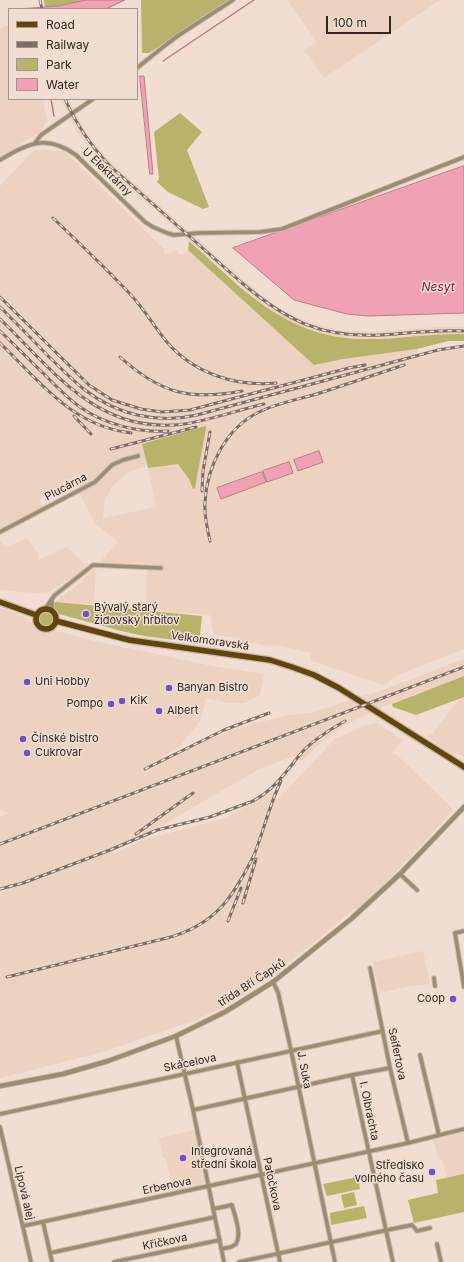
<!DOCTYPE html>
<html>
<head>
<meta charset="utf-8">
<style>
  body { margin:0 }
  #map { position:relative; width:464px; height:1262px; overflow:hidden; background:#f1ddd1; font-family:Inter,sans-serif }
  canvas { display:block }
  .legend { position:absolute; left:8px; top:8px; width:130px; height:92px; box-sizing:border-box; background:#f1ddd1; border:1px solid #a3958b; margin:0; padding:5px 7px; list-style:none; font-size:12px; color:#2f2823 }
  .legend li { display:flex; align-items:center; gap:8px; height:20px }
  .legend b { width:20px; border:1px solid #a3958b }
  .scale { position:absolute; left:326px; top:16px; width:65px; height:18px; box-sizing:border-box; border:2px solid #2f2823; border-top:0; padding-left:5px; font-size:12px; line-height:14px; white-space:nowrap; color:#2f2823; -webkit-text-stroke:3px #f1ddd1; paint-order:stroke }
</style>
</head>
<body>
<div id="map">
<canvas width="464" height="1262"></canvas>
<ul class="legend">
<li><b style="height:5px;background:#62450a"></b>Road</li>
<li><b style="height:5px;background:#7a6e66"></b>Railway</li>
<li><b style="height:11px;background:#b8b26a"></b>Park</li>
<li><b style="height:11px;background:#f0a2b3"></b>Water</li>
</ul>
<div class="scale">100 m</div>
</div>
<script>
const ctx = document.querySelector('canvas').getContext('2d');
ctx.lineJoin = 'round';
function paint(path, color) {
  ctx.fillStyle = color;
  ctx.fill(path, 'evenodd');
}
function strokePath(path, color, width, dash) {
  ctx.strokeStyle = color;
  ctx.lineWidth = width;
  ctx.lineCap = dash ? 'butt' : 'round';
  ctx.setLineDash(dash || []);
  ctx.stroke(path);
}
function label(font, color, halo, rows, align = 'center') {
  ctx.font = font + ' Inter,sans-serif';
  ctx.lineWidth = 3;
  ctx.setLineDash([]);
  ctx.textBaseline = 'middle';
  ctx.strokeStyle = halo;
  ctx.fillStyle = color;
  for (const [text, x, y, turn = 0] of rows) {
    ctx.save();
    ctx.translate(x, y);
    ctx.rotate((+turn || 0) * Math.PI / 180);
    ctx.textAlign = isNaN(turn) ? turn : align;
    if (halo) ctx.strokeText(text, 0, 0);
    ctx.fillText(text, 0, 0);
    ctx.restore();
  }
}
paint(new Path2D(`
  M 287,0 L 440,0 L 324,78 L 304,50 L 317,42 Z
  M 4,26 L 9,26 L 9,99 L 43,99 L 47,120 L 41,131 L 0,157 L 0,29 Z
  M 62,99 L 69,99 L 75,112 L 86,132 L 97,146 L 112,163 L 256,291 L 279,308 L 293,315 L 311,323 L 339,330 L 371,332 L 437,327 L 464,327 L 464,334 L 437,335 L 371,339 L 338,337 L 308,330 L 289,322 L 275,314 L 252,296 L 107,168 L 91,151 L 80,136 L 68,115 Z
  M 34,150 L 62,151 L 67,154 L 164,249 L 165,254 L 169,254 L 176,250 L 180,255 L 184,254 L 188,250 L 314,365 L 343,359 L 417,349 L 419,358 L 451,349 L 464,349 L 464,649 L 400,674 L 383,685 L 310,660 L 311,653 L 276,645 L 269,646 L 240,641 L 239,638 L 214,635 L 210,615 L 146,610 L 147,569 L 154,569 L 154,564 L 104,563 L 101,561 L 118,542 L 95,523 L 79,492 L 77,475 L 39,500 L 43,507 L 0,530 L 0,186 ZM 205,427 L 178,463 L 148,468 L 156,507 L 103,518 L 104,506 L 105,500 L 112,487 L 128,472 L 147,466 L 143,444 Z
  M 27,538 L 38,553 L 38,560 L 67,547 L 87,566 L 78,574 L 45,594 L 0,590 L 0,540 L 6,548 Z
  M 96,569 L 94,605 L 56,602 L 58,599 L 80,583 L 92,570 Z
  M 0,608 L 8,610 L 26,618 L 40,632 L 54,630 L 85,639 L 212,666 L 264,674 L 260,695 L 245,703 L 229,703 L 206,698 L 200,721 L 179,747 L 159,759 L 240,727 L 289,715 L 310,713 L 342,703 L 364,695 L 372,694 L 464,659 L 464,676 L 382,707 L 351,722 L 336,731 L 318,745 L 302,761 L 293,756 L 256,771 L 161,826 L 112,852 L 114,854 L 139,841 L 225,818 L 273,791 L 277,800 L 335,739 L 366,725 L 377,723 L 403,740 L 392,753 L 397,755 L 453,809 L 429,837 L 381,887 L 356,910 L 354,909 L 275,974 L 227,1006 L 195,1020 L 103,1052 L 0,1078 L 0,817 L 8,813 L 0,809 Z
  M 464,697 L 464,757 L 455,752 L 453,754 L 441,747 L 427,736 L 430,733 L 432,734 L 460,698 Z
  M 423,951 L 430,984 L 405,987 L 379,993 L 373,962 Z
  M 195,1130 L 205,1181 L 201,1186 L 173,1192 L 166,1159 L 162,1156 L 159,1138 Z
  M 464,1132 L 464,1178 L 447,1179 L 442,1160 L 439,1159 L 433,1140 Z`), '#edd2c1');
paint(new Path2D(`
  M 44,0 L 87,0 L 58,6 L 45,7 Z
  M 141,0 L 229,0 L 149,53 L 142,53 Z
  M 180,113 L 202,132 L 187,150 L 209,207 L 203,209 L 168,192 L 157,182 L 159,179 L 154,132 Z
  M 189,241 C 242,288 284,337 361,339 C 395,340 430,333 464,334 L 464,341 L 448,341 L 417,349 L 343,359 L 314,365 L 188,250 Z
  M 206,426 L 206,428 L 195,488 L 193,489 L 189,479 L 178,464 L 148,468 L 142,444 Z
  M 56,602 L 202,616 L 199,643 L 144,636 L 121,631 L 59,614 L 55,609 L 54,604 Z
  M38 619a8 8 0 1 1 16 0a8 8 0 1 1-16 0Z
  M 464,676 L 464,697 L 416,715 L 393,707 L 392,704 Z
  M 464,1174 L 464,1212 L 414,1223 L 408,1200 L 438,1193 L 436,1180 Z
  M 358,1177 L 360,1189 L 327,1196 L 323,1184 Z
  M 354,1192 L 357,1205 L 344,1208 L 341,1195 Z
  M 364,1206 L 367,1218 L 331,1225 L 330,1213 Z`), '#b8b26a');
const water = new Path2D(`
  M 87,0 L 125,0 L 106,9 L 18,9 L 58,6 Z
  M 140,76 L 144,76 L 153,174 L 150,174 Z
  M 464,166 L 464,313 L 368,316 L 347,314 L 294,300 L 233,248 Z
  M 319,451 L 323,462 L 298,471 L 294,460 Z
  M 289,462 L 293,473 L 267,482 L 263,471 Z
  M 262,472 L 266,482 L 221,499 L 217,488 Z`);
paint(water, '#f0a2b3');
strokePath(water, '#b67d88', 1);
strokePath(new Path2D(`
  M 163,61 L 254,0
  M 51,99 L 54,116`), '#b67d88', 1.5);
const minor = new Path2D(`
  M 137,68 L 163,47 L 179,35 L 233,0
  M 35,143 L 41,135 L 93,99
  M 0,160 C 29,143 46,134 76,155 L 145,222 L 153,227 L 167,233 L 174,235 L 199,233 L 260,232 L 282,229 L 464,157
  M 0,532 L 95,482 L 112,465 L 123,460 L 138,456
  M 45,609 L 52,599
  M 52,611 L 52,599 L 55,595 L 93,565 L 161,568
  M 400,874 L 417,890
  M 464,931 L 455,933 L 464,987
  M 370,968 L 390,1068 L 408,1143
  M 434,978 L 435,986
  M 273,982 L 278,992 L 291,1050 L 335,1262
  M 176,1036 L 193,1110 L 224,1262
  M 420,1055 L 439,1135
  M 237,1062 L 280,1262
  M 352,1075 L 393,1262
  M 193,1110 L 352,1075 L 390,1068
  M 0,1114 L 383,1031
  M 0,1127 L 31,1262
  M 213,1209 L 232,1205 C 235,1217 242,1233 236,1244 L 231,1247 L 221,1249
  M 43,1222 L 52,1262
  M 23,1226 L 408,1143 L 464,1129
  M 437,1244 L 441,1262
  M 50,1253 L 215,1217
  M 114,1262 L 220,1240
  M 239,1262 L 392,1229 L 412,1225 L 417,1231 L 430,1228`);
const tertiary = new Path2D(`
  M 0,1086 L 63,1074 L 108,1061 L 176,1036 L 225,1012 L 273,982 L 351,919 L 400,874 L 464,807`);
const primary = new Path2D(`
  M 0,602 L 36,615
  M36 619a10 10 0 1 1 20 0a10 10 0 1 1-20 0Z
  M 56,621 L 129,640 L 270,660 L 292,667 L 314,675 L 339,688 L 464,767`);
strokePath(minor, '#cab9ae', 5.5);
strokePath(tertiary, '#cab9ae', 6);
strokePath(primary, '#cab9ae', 8);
strokePath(minor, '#9c8c71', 3.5);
strokePath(tertiary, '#9c8c71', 4.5);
strokePath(primary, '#62450a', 5.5);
const rail = new Path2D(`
  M 40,0 L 42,9
  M 65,99 C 76,124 91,146 110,166 L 242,283 C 287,321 321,338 381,335 C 409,333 436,330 464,331
  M 53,218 C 79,243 106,268 131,295 C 144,309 154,326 166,341 C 193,373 235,387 276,383
  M 0,297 L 89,385 L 112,400 L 141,409 L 162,412 L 190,410 L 349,368 L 365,365
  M 0,307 C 17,324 33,340 49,357 C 61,368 72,380 85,390 C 117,415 158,424 197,415 L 438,350 L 464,346
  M 0,319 C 55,372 98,435 184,424 C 211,420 238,410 264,404
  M 0,331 C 15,345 29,360 44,374 C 55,385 67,398 80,407 C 104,424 138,433 168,431
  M 0,343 C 40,382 72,426 131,433
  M 120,357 C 160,393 189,401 242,391
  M 74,416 L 91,434
  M 111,449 L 196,427
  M 202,491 L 203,471 L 210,432
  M 210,541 C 207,528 204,515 205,502 C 207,466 226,428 259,412 C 279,402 302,399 323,392 C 350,383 377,374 404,365
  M 145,769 L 224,730 L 269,713
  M 136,834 L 193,793
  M 0,844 L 464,667
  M 253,858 C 263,833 269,806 281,781
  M 0,889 L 23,883 L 110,850 L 157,830 L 210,817 L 253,801 C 276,789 288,768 304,750 C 316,738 331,729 345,721
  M 243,903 L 256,859
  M 228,921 L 241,888
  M 7,977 L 167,938 C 216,925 234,896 255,853`);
strokePath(rail, '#7a6e66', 3);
strokePath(rail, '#f1ddd1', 1.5, [4.5]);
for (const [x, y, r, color] of [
  [86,614,4,"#6d50ca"],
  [27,682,4,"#6d50ca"],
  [169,688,4,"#6d50ca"],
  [122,701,4,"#6d50ca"],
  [111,704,4,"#6d50ca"],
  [159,711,4,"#6d50ca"],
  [23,739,4,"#6d50ca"],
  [27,753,4,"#6d50ca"],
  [453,999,4,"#6d50ca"],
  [183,1158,4,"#6d50ca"],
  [432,1172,4,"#6d50ca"]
]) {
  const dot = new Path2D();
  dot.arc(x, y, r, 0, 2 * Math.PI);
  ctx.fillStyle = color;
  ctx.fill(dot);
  strokePath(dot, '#f1ddd1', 1.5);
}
label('11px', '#2f2823', '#f1ddd1', [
  ["U Elektrárny",107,172,44],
  ["Plucárna",66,487,-28],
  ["Velkomoravská",210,641,8],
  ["třída Bří Čapků",252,983,-33],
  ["Seifertova",397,1054,78],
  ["Skácelova",190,1063,-12],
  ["J. Suka",304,1070,79],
  ["I. Olbrachta",369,1111,78],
  ["Patočkova",272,1184,78],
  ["Erbenova",167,1186,-12],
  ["Lipová alej",24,1193,77],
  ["Křičkova",165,1242,-12]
]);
label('11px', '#2f2823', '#f1ddd1', [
  ["Bývalý starý",94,608],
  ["židovský hřbitov",94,621],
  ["Uni Hobby",35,682],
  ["Banyan Bistro",177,688],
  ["KiK",130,701],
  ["Pompo",103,704,"right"],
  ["Albert",167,711],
  ["Čínské bistro",31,739],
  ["Cukrovar",35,753],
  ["Coop",445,999,"right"],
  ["Integrovaná",191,1152],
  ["střední škola",191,1165],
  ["Středisko",424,1166,"right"],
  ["volného času",424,1179,"right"]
], 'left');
label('italic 12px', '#79203e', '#f1ddd1', [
  ["Nesyt",438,287]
]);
</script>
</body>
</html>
